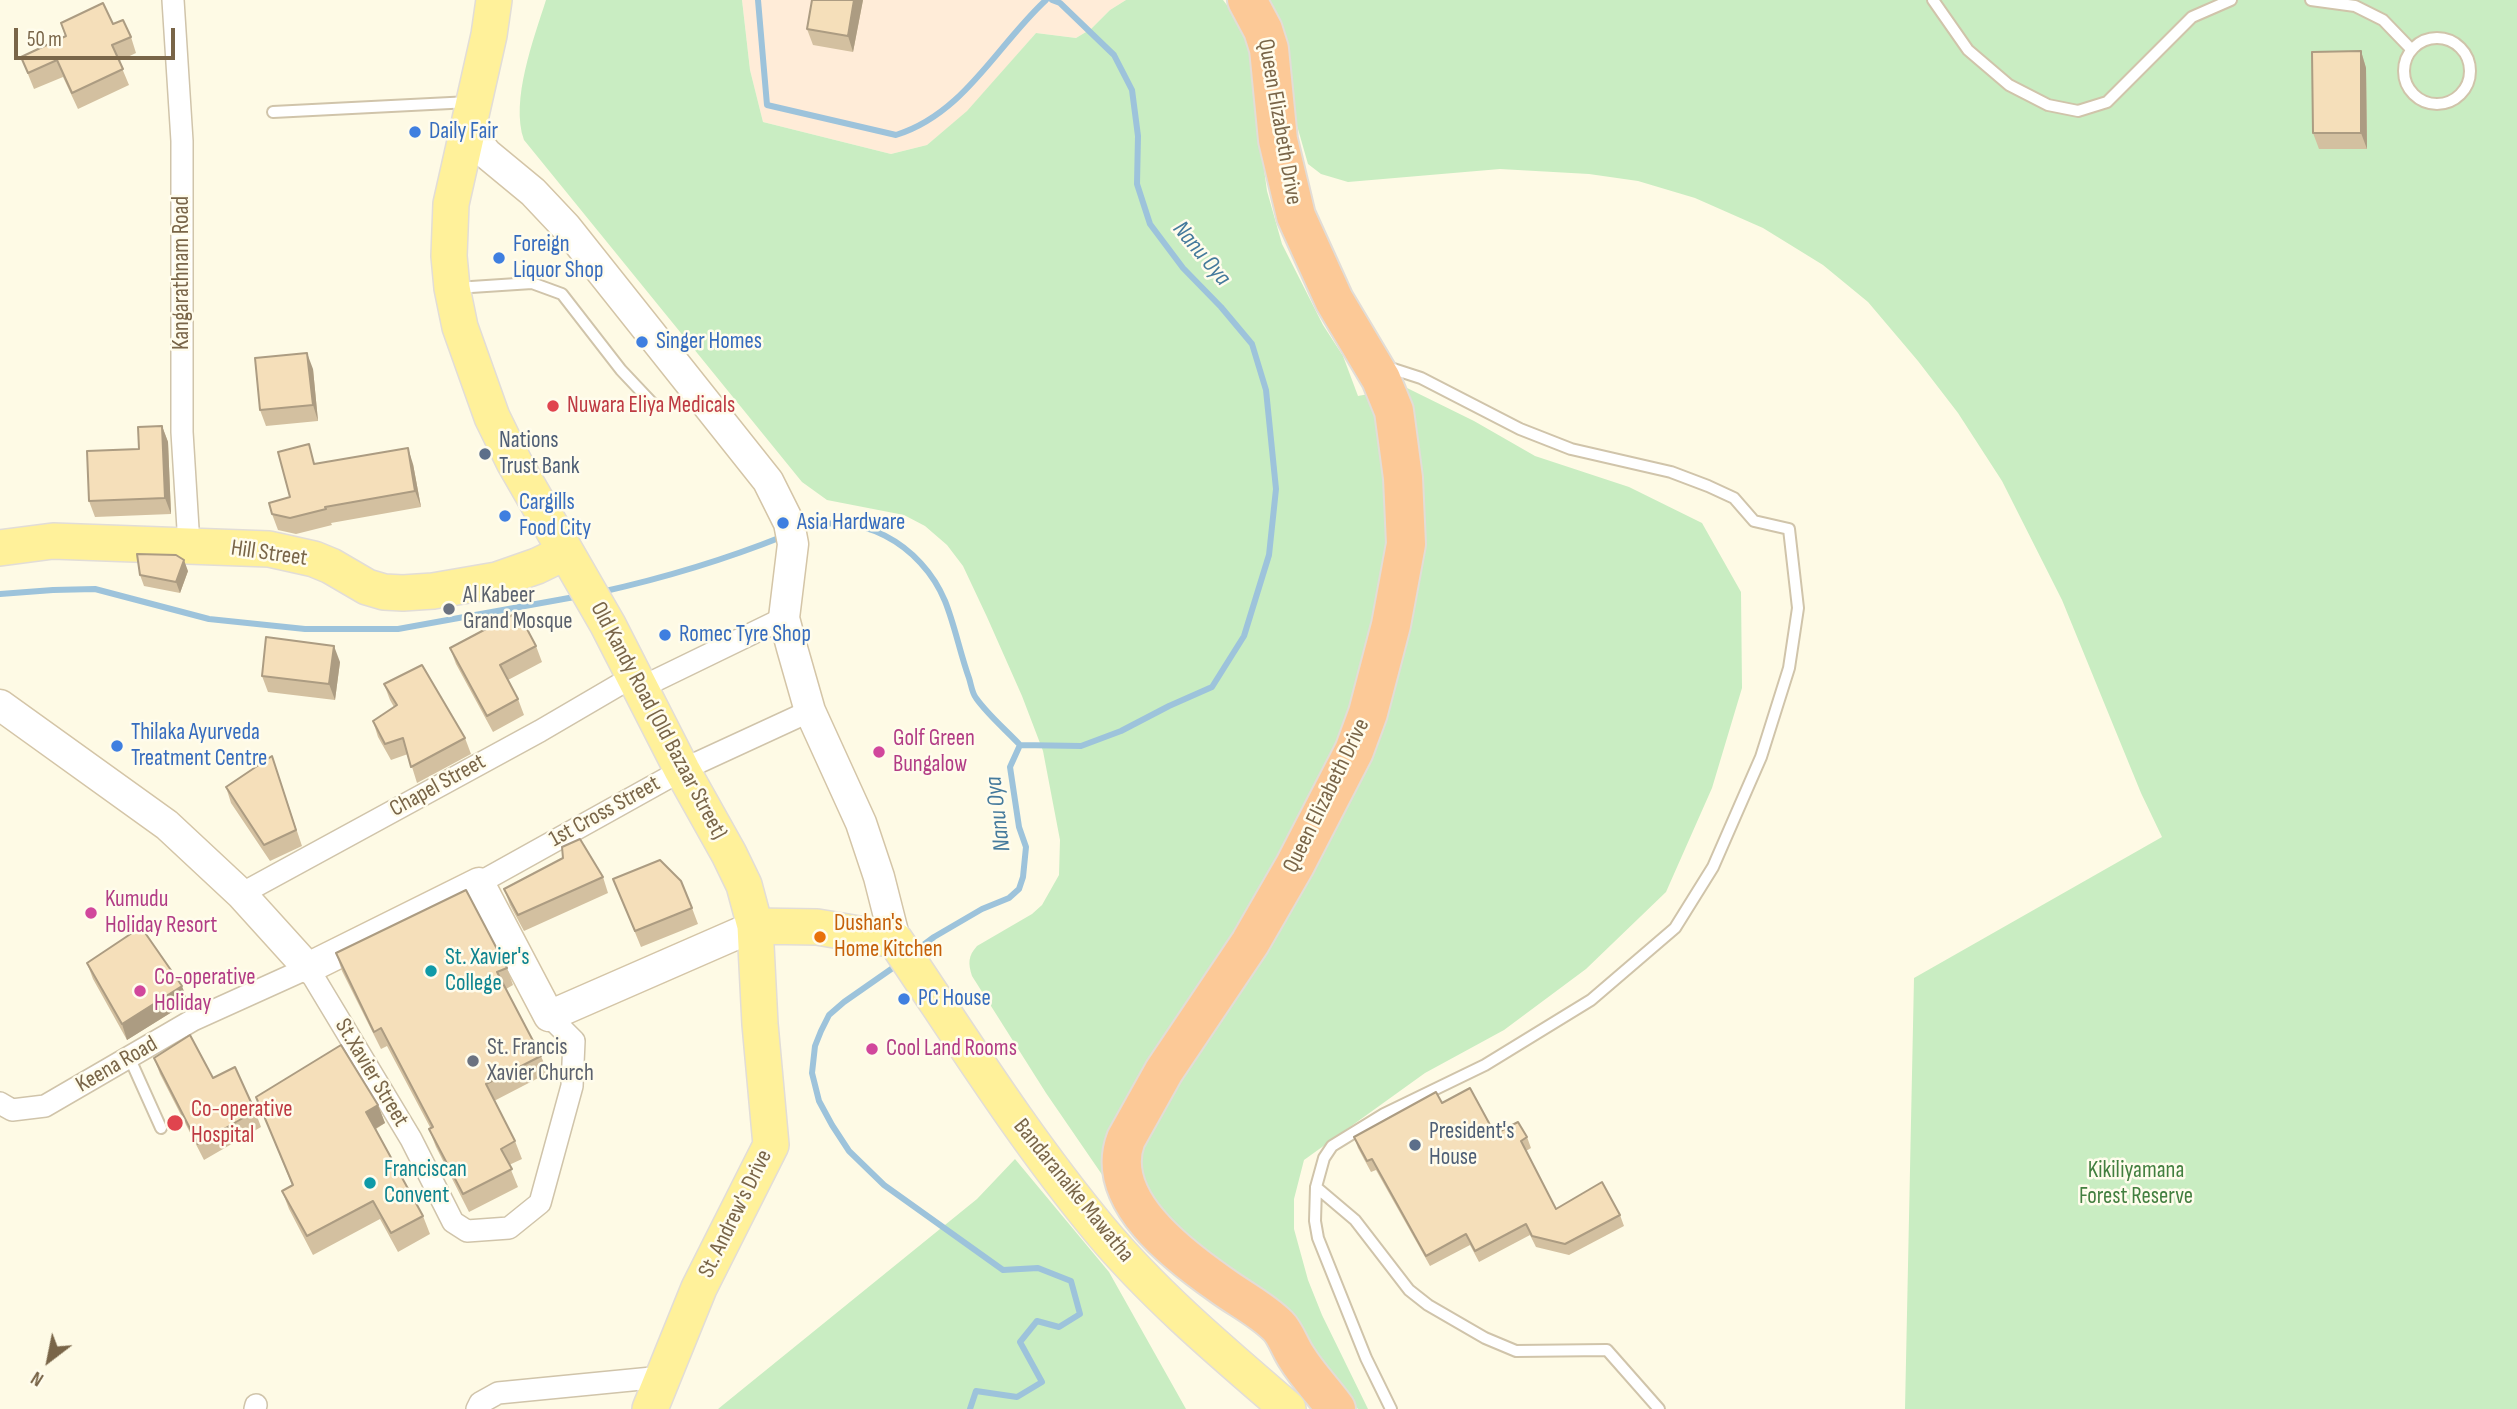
<!DOCTYPE html>
<html>
<head>
<meta charset="utf-8">
<style>
  body { margin:0 }
  #map { position:relative; width:2517px; height:1409px; overflow:hidden; background:#fefae5; font-family:"Sofia Sans Condensed",sans-serif }
  canvas { display:block }
  .north { position:absolute; left:14px; top:1325px; width:70px; height:70px; -webkit-text-stroke:5px #fffcec; paint-order:stroke; rotate:212deg; font-size:19px; font-weight:700; line-height:28px; text-align:center; color:#796548 }
  .north::after { content:''; display:block; margin:auto; width:24px; height:32px; background:#796548; clip-path:polygon(50% 0,100% 100%,50% 72%,0 100%) }
  .scale { position:absolute; left:14px; top:28px; width:161px; height:32px; box-sizing:border-box; border:4px solid #796548; border-top:0; padding-left:9px; font-size:21px; line-height:24px; white-space:nowrap; color:#796548; -webkit-text-stroke:5px #fffcec; paint-order:stroke }
</style>
</head>
<body>
<div id="map">
<canvas width="2517" height="1409"></canvas>
<div class="north">N</div>
<div class="scale">50 m</div>
</div>
<script>
const ctx = document.querySelector('canvas').getContext('2d');
ctx.lineJoin = 'round';
function paint(path, color) {
  ctx.fillStyle = color;
  ctx.fill(path, 'evenodd');
}
function strokePath(path, color, width, dash) {
  ctx.strokeStyle = color;
  ctx.lineWidth = width;
  ctx.lineCap = dash ? 'butt' : 'round';
  ctx.setLineDash(dash || []);
  ctx.stroke(path);
}
function label(font, color, halo, rows, align = 'center') {
  ctx.font = font + ' "Sofia Sans Condensed",sans-serif';
  ctx.lineWidth = 5;
  ctx.setLineDash([]);
  ctx.textBaseline = 'middle';
  ctx.strokeStyle = halo;
  ctx.fillStyle = color;
  for (const [text, x, y, turn = 0] of rows) {
    ctx.save();
    ctx.translate(x, y);
    ctx.rotate((+turn || 0) * Math.PI / 180);
    ctx.textAlign = isNaN(turn) ? turn : align;
    if (halo) ctx.strokeText(text, 0, 0);
    ctx.fillText(text, 0, 0);
    ctx.restore();
  }
}
paint(new Path2D(`
  M 742,0 L 1126,0 L 1110,10 L 1091,29 L 1076,38 L 1036,33 L 968,111 L 927,145 L 891,154 L 763,122 L 750,70 Z`), '#ffecd8');
paint(new Path2D(`
  M 546,0 L 742,0 L 750,70 L 763,122 L 891,154 L 927,145 L 967,111 L 1036,33 L 1076,38 L 1091,29 L 1110,10 L 1126,0 L 1223,0 L 1242,24 L 1252,53 L 1258,125 L 1267,191 L 1282,244 L 1323,325 L 1343,356 L 1358,396 L 1405,387 L 1474,421 L 1535,456 L 1629,487 L 1702,523 L 1741,592 L 1742,688 L 1712,788 L 1666,892 L 1586,969 L 1504,1030 L 1425,1073 L 1304,1160 L 1294,1199 L 1294,1229 L 1308,1280 L 1322,1315 L 1368,1409 L 1358,1409 L 1105,1179 L 1046,1093 L 972,976 C 968,963 968,956 977,946 L 1032,914 L 1042,905 L 1059,875 L 1060,840 L 1043,751 L 1022,696 L 987,617 L 963,566 L 947,545 L 925,526 L 904,515 L 827,500 L 802,482 L 524,140 C 510,101 534,38 546,0 Z
  M 1261,0 L 2517,0 L 2517,1409 L 1905,1409 L 1914,978 L 2162,837 L 2141,793 L 2062,600 L 2002,481 L 1958,413 L 1918,361 L 1868,302 L 1823,265 L 1763,228 L 1695,198 L 1638,181 L 1589,174 L 1500,169 L 1348,182 L 1321,174 L 1308,164 Z
  M 1015,1159 L 1109,1272 L 1186,1409 L 718,1409 L 977,1199 Z`), '#c9edc2');
strokePath(new Path2D(`
  M 758,0 L 767,105 L 896,135 C 964,114 997,45 1046,0
  M 797,531 C 857,506 922,545 945,601 C 955,626 960,653 969,678 C 971,684 972,693 976,698 C 988,715 1006,730 1020,745
  M 601,592 C 664,578 724,560 784,536
  M 0,594 L 53,590 L 95,589 L 209,619 L 305,629 L 398,629 L 580,596
  M 1020,745 L 1081,746 L 1121,731 L 1169,706 L 1212,687 L 1244,636 L 1269,555 L 1276,489 L 1266,390 L 1252,344 L 1221,307 L 1183,268 L 1150,224 L 1137,184 L 1138,136 L 1132,90 L 1114,55 L 1060,3 L 1052,0
  M 914,952 L 934,937 L 982,909 L 1009,898 L 1019,889 L 1023,877 L 1026,847 L 1019,827 L 1010,767 L 1020,745
  M 897,965 L 844,1002 L 829,1015 L 821,1031 L 815,1046 L 812,1073 L 819,1101 L 832,1125 L 849,1151 L 884,1185 L 1003,1270 L 1038,1268 L 1071,1281 L 1080,1314 L 1059,1327 L 1037,1321 L 1020,1342 L 1042,1382 L 1017,1397 L 976,1391 L 970,1409`), '#9dc3db', 6);
const lane = new Path2D(`
  M 1933,0 L 1968,50 L 2009,85 L 2048,105 L 2078,111 L 2107,102 L 2192,17 L 2231,0
  M 2311,0 L 2355,6 L 2383,20 L 2411,49
  M2404 71a33 33 0 1 1 66 0a33 33 0 1 1-66 0Z
  M 273,112 L 470,102
  M 456,288 L 532,283 L 562,294 L 621,370 L 654,405
  M 1387,367 L 1421,378 L 1520,429 L 1571,449 L 1671,472 L 1708,486 L 1734,498 L 1754,521 L 1789,529 L 1798,608 L 1789,668 L 1761,757 L 1713,867 L 1675,928 L 1591,1000 L 1485,1065 L 1384,1114 L 1332,1146 L 1324,1158 L 1316,1187 L 1315,1221 L 1318,1238 L 1366,1358 L 1391,1409
  M 130,1059 L 161,1128
  M 1316,1187 L 1355,1220 L 1409,1290 L 1428,1305 L 1485,1338 L 1516,1351 L 1607,1350 L 1659,1409`);
const street = new Path2D(`
  M 173,0 L 182,141 L 182,432 L 189,545
  M 640,688 L 784,618
  M 479,883 L 682,770 L 810,711
  M 241,894 L 540,731 L 634,676
  M 0,1103 L 12,1110 L 45,1106 L 193,1020 L 308,968 L 411,1139 L 453,1222 L 467,1231 L 509,1228 L 540,1203 L 572,1086 L 574,1041 L 549,1016
  M 255,1409 L 256,1405
  M 477,1409 L 480,1403 L 498,1393 L 662,1377`);
const secondary = new Path2D(`
  M 467,130 L 487,154 L 533,192 L 566,227 L 768,481 L 789,523 L 793,544 L 784,618 L 792,648 L 810,711 L 861,823 L 879,877 L 895,940
  M 0,705 L 167,825 L 241,894 L 308,968 L 479,883 L 549,1016 L 755,926`);
const primary = new Path2D(`
  M 494,0 L 489,35 L 451,204 L 449,256 L 452,288 L 460,327 L 492,417 L 514,462 L 608,625 L 682,770 L 729,854 L 744,885 L 755,926 L 760,1024 L 771,1145 L 699,1288 L 650,1409
  M 0,548 L 53,541 L 269,549 L 314,559 L 331,566 L 367,587 L 384,592 L 403,593 L 433,591 L 497,580 L 537,566 L 566,552
  M 755,926 L 817,927 L 895,940 C 962,1039 1023,1137 1100,1230 C 1155,1296 1223,1353 1288,1409`);
const highway = new Path2D(`
  M 1247,0 L 1263,30 L 1269,49 L 1278,140 L 1296,216 L 1334,300 L 1381,379 L 1394,411 L 1403,478 L 1406,544 L 1391,625 L 1368,713 L 1354,751 L 1295,865 L 1250,943 L 1164,1071 L 1126,1139 C 1103,1199 1178,1255 1221,1285 C 1240,1299 1261,1309 1278,1326 C 1286,1334 1290,1348 1297,1358 C 1308,1376 1324,1392 1336,1409`);
strokePath(lane, '#d0c4aa', 14);
strokePath(street, '#d0c4aa', 24);
strokePath(secondary, '#d4c5a7', 33);
strokePath(primary, '#e2ddd7', 38);
strokePath(highway, '#e2ddd7', 42);
strokePath(lane, '#fff', 10);
strokePath(street, '#fff', 21);
strokePath(secondary, '#fff', 30);
strokePath(primary, '#fff19a', 35);
strokePath(highway, '#fcc997', 38);
paint(new Path2D(`
  M 863,0 L 853,52 L 813,45 L 807,29 Z
  M 61,23 L 113,24 L 131,37 L 136,53 L 119,61 L 129,85 L 78,109 L 63,77 L 34,89 L 21,57 L 65,36 Z
  M 2361,51 L 2366,68 L 2367,149 L 2319,149 L 2313,133 Z
  M 313,369 L 318,421 L 266,426 L 260,410 Z
  M 162,426 L 168,442 L 171,514 L 95,517 L 89,501 Z
  M 315,463 L 413,464 L 421,507 L 331,523 L 332,525 L 296,534 L 278,530 L 272,514 L 290,497 Z
  M 188,571 L 180,593 L 144,586 L 140,575 Z
  M 536,646 L 542,662 L 508,680 L 518,699 L 524,715 L 493,732 L 456,664 L 450,648 Z
  M 340,662 L 335,700 L 268,692 L 262,676 Z
  M 384,684 L 465,738 L 471,754 L 417,783 L 408,754 L 391,760 L 378,737 L 373,721 L 394,707 L 390,700 Z
  M 272,756 L 302,846 L 270,861 L 231,803 L 226,787 Z
  M 603,877 L 608,893 L 524,931 L 510,905 L 504,889 Z
  M 613,879 L 692,908 L 698,924 L 641,947 Z
  M 336,953 L 507,968 L 513,985 L 506,989 L 541,1056 L 548,1073 L 494,1101 L 515,1141 L 522,1159 L 509,1165 L 518,1187 L 469,1212 L 436,1147 L 429,1129 L 431,1129 L 387,1046 L 381,1049 L 342,971 Z
  M 87,963 L 188,1002 L 127,1040 L 93,979 Z
  M 154,1058 L 213,1078 L 255,1111 L 261,1127 L 204,1160 L 160,1074 Z
  M 256,1097 L 378,1105 L 385,1123 L 376,1129 L 423,1216 L 430,1234 L 398,1252 L 380,1219 L 313,1255 L 289,1209 L 282,1191 L 292,1185 Z
  M 1442,1103 L 1495,1134 L 1527,1137 L 1531,1148 L 1526,1151 L 1556,1209 L 1620,1215 L 1624,1226 L 1569,1255 L 1536,1247 L 1530,1235 L 1479,1262 L 1470,1245 L 1430,1266 L 1376,1170 L 1371,1172 L 1358,1148 L 1354,1137 Z`), '#d3c0a0');
paint(new Path2D(`
  M 854,0 L 863,0 L 853,52 L 848,36 Z
  M 2361,51 L 2366,68 L 2367,149 L 2361,133 Z
  M 307,353 L 313,369 L 318,421 L 313,405 Z
  M 162,426 L 168,442 L 171,514 L 165,498 Z
  M 408,448 L 413,464 L 421,507 L 415,491 Z
  M 184,560 L 188,571 L 180,593 L 176,582 Z
  M 334,646 L 340,662 L 335,700 L 329,684 Z
  M 182,986 L 188,1002 L 127,1040 L 122,1024 Z
  M 378,1105 L 385,1123 L 373,1130 L 366,1112 Z`), '#ac9c82');
const building = new Path2D(`
  M 812,0 L 854,0 L 848,36 L 807,29 Z
  M 103,3 L 113,24 L 123,20 L 131,37 L 112,45 L 123,69 L 72,93 L 57,60 L 28,73 L 21,57 L 66,36 L 61,23 Z
  M 2361,51 L 2361,133 L 2313,133 L 2312,52 Z
  M 307,353 L 313,405 L 260,410 L 255,358 Z
  M 162,426 L 165,498 L 89,501 L 87,451 L 139,449 L 138,427 Z
  M 309,444 L 314,464 L 408,448 L 415,491 L 325,507 L 326,509 L 290,518 L 272,514 L 269,503 L 290,497 L 278,452 Z
  M 137,554 L 176,555 L 184,560 L 176,582 L 140,575 Z
  M 518,612 L 536,646 L 500,665 L 518,699 L 487,716 L 450,648 Z
  M 266,637 L 334,646 L 329,684 L 262,676 Z
  M 422,665 L 465,738 L 411,767 L 403,738 L 385,744 L 373,721 L 397,705 L 384,684 Z
  M 272,756 L 296,830 L 264,845 L 226,787 Z
  M 580,839 L 603,877 L 518,915 L 504,889 L 563,858 L 562,847 Z
  M 660,860 L 681,881 L 692,908 L 635,931 L 613,879 Z
  M 466,890 L 507,968 L 497,972 L 541,1056 L 486,1084 L 515,1141 L 501,1149 L 512,1169 L 463,1194 L 429,1129 L 433,1127 L 381,1028 L 374,1032 L 336,953 Z
  M 141,927 L 182,986 L 122,1024 L 87,963 Z
  M 190,1035 L 213,1078 L 235,1067 L 255,1111 L 198,1144 L 154,1058 Z
  M 341,1045 L 378,1105 L 366,1112 L 423,1216 L 391,1233 L 373,1201 L 307,1236 L 282,1191 L 293,1185 L 256,1097 Z
  M 1470,1088 L 1495,1134 L 1518,1122 L 1527,1137 L 1521,1141 L 1556,1209 L 1602,1182 L 1620,1215 L 1565,1244 L 1532,1236 L 1526,1224 L 1475,1251 L 1466,1234 L 1426,1256 L 1372,1159 L 1367,1161 L 1354,1137 L 1436,1092 L 1442,1103 Z`);
paint(building, '#f5dfba');
strokePath(building, '#ac9c82', 2);
for (const [x, y, r, color] of [
  [415,132,7,"#3f7fe0"],
  [499,258,7,"#3f7fe0"],
  [642,342,7,"#3f7fe0"],
  [553,406,7,"#e0444e"],
  [485,454,7,"#5c6f8a"],
  [505,516,7,"#3f7fe0"],
  [783,523,7,"#3f7fe0"],
  [449,609,7,"#6b7280"],
  [665,635,7,"#3f7fe0"],
  [117,746,7,"#3f7fe0"],
  [879,752,7,"#d1479c"],
  [91,913,7,"#d1479c"],
  [820,937,7,"#e8710a"],
  [431,971,7,"#0f9aa8"],
  [140,991,7,"#d1479c"],
  [904,999,7,"#3f7fe0"],
  [872,1049,7,"#d1479c"],
  [473,1061,7,"#6b7280"],
  [175,1123,9,"#e0444e"],
  [1415,1145,7,"#5c6f8a"],
  [370,1183,7,"#0f9aa8"]
]) {
  const dot = new Path2D();
  dot.arc(x, y, r, 0, 2 * Math.PI);
  ctx.fillStyle = color;
  ctx.fill(dot);
  strokePath(dot, '#fffcec', 2.5);
}
label('23px', '#796548', '#fffcec', [
  ["Queen Elizabeth Drive",1279,122,80],
  ["Kangarathnam Road",182,273,-90],
  ["Hill Street",269,554,8],
  ["Old Kandy Road (Old Bazaar Street)",658,721,62],
  ["Chapel Street",438,786,-29],
  ["Queen Elizabeth Drive",1327,796,-64],
  ["1st Cross Street",605,812,-29],
  ["Keena Road",117,1065,-30],
  ["St.Xavier Street",371,1073,59],
  ["Bandaranaike Mawatha",1073,1191,51],
  ["St. Andrew's Drive",736,1214,-64]
]);
label('23px', '#366cbe', '#fffcec', [
  ["Daily Fair",429,132],
  ["Foreign",513,245],
  ["Liquor Shop",513,271],
  ["Singer Homes",656,342],
  ["Cargills",519,503],
  ["Food City",519,529],
  ["Asia Hardware",797,523],
  ["Romec Tyre Shop",679,635],
  ["Thilaka Ayurveda",131,733],
  ["Treatment Centre",131,759],
  ["PC House",918,999]
], 'left');
label('23px', '#be3a42', '#fffcec', [
  ["Nuwara Eliya Medicals",567,406],
  ["Co-operative",191,1110],
  ["Hospital",191,1136]
], 'left');
label('23px', '#4e5e75', '#fffcec', [
  ["Nations",499,441],
  ["Trust Bank",499,467],
  ["President's",1429,1132],
  ["House",1429,1158]
], 'left');
label('23px', '#5b616d', '#fffcec', [
  ["Al Kabeer",463,596],
  ["Grand Mosque",463,622],
  ["St. Francis",487,1048],
  ["Xavier Church",487,1074]
], 'left');
label('23px', '#b23c85', '#fffcec', [
  ["Golf Green",893,739],
  ["Bungalow",893,765],
  ["Kumudu",105,900],
  ["Holiday Resort",105,926],
  ["Co-operative",154,978],
  ["Holiday",154,1004],
  ["Cool Land Rooms",886,1049]
], 'left');
label('23px', '#c56008', '#fffcec', [
  ["Dushan's",834,924],
  ["Home Kitchen",834,950]
], 'left');
label('23px', '#0d838f', '#fffcec', [
  ["St. Xavier's",445,958],
  ["College",445,984],
  ["Franciscan",384,1170],
  ["Convent",384,1196]
], 'left');
label('23px', '#427f3f', '#fffcec', [
  ["Kikiliyamana",2136,1171],
  ["Forest Reserve",2136,1197]
]);
label('italic 24px', '#457a9c', '#fffcec', [
  ["Nanu Oya",1201,254,50],
  ["Nanu Oya",999,814,-97]
]);
</script>
</body>
</html>
